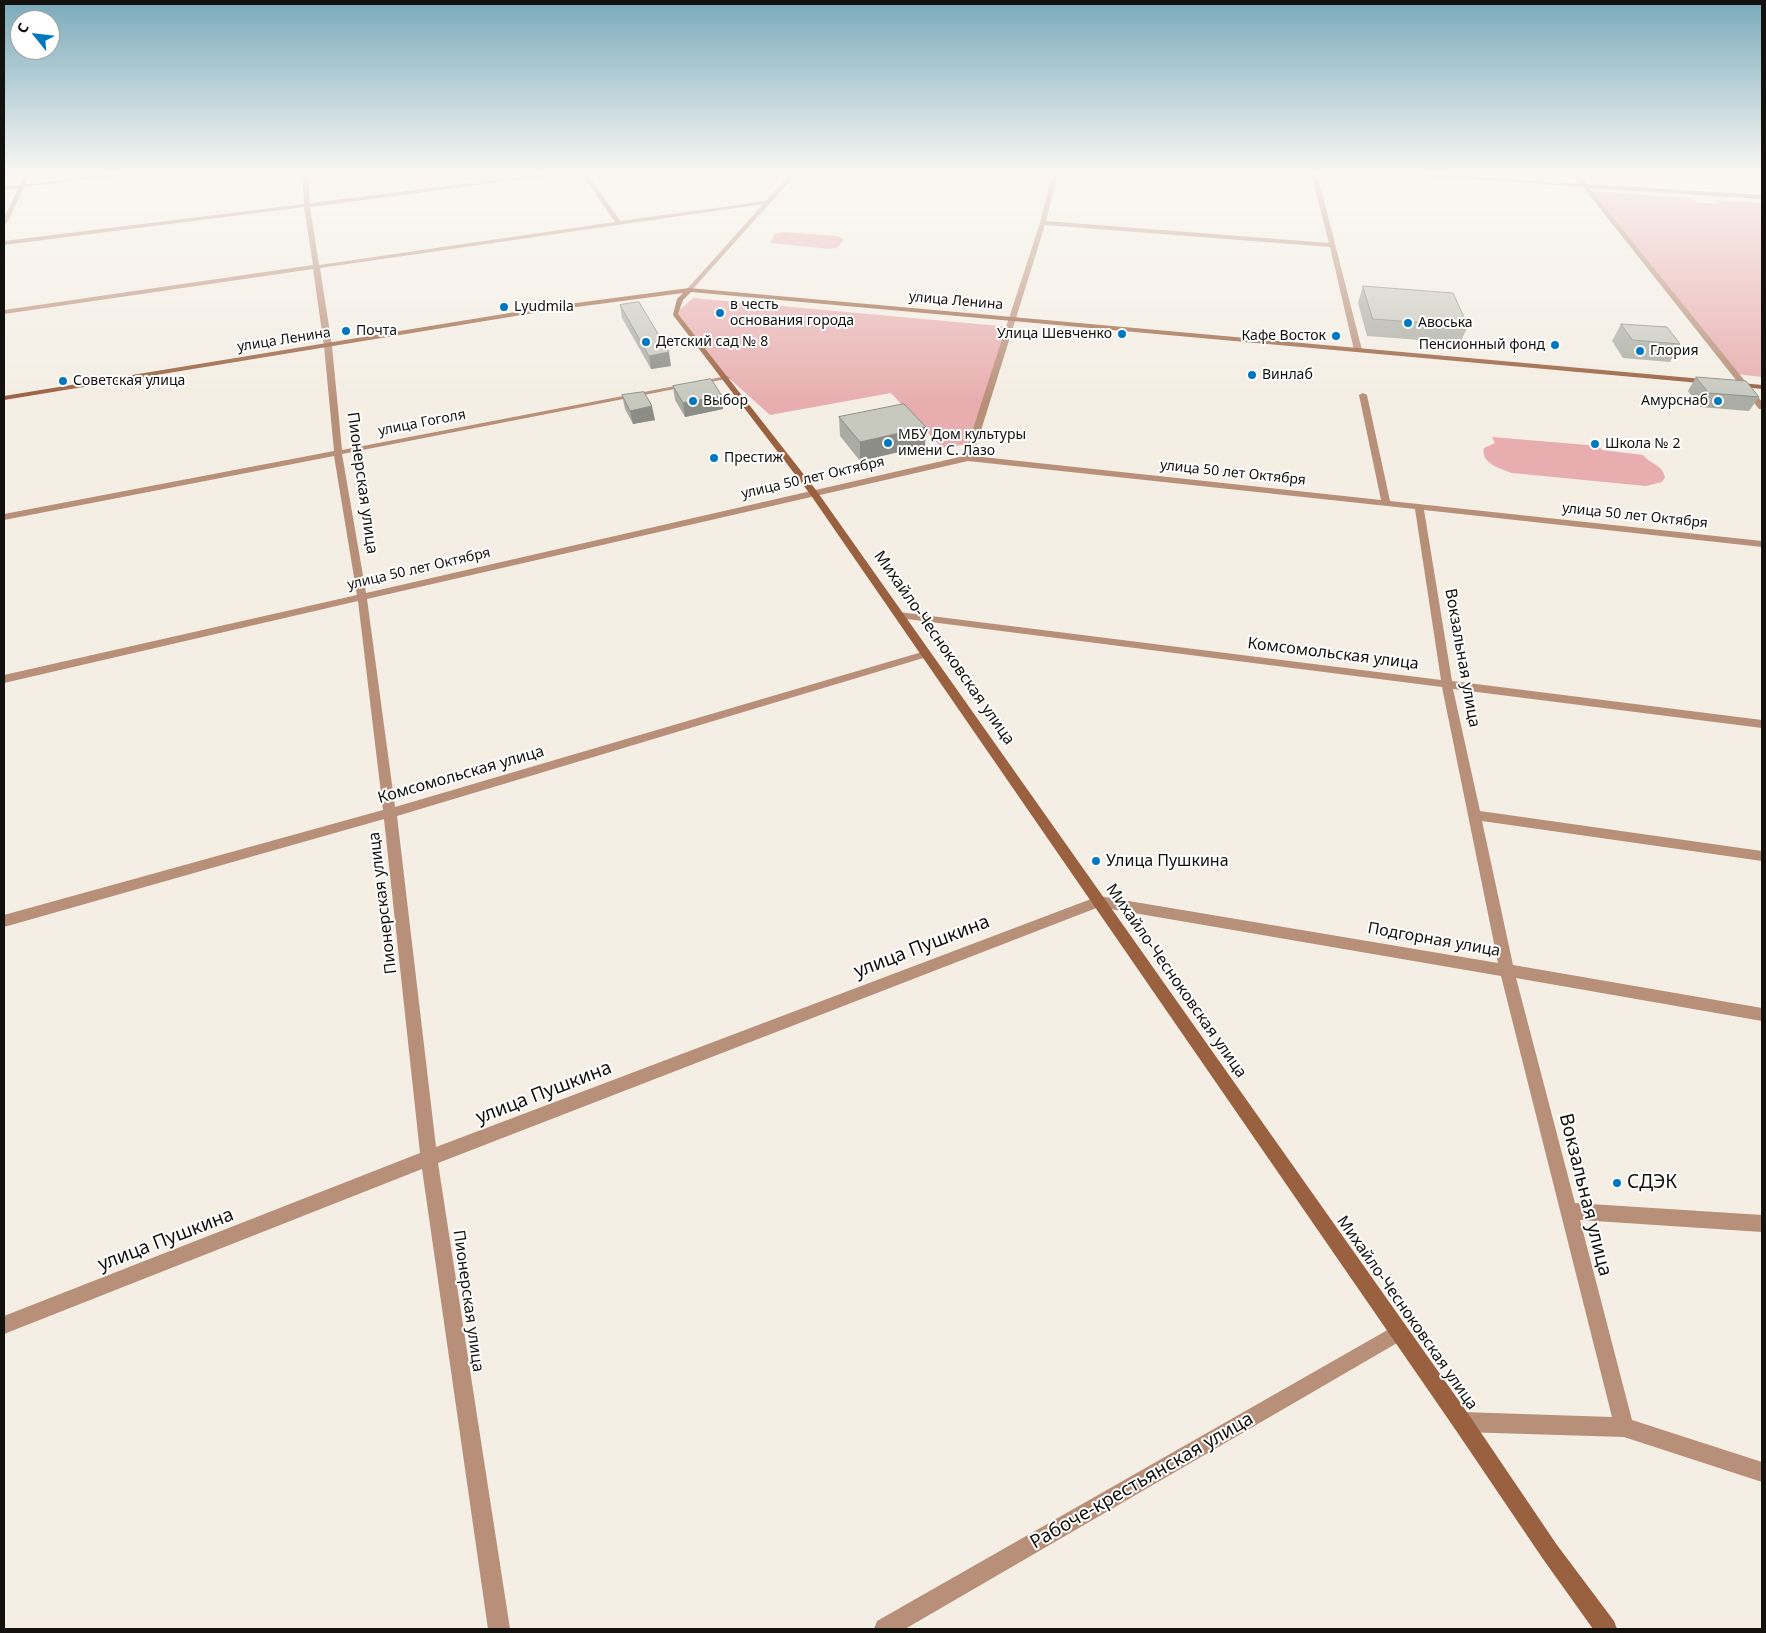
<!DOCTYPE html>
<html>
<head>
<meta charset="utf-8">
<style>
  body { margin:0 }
  #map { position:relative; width:1766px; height:1633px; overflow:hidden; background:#f4eee4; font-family:"Noto Sans",sans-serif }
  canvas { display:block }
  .frame { position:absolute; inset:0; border:5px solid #13110e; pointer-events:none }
  .north { position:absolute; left:10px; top:10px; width:50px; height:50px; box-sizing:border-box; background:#fff; border:1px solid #a1a09f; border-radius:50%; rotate:299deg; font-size:14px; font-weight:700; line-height:20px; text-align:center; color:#13110e }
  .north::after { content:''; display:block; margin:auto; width:18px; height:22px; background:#0078c1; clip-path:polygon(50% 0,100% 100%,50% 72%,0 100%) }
</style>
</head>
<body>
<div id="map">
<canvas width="1766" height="1633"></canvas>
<div class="frame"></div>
<div class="north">С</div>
</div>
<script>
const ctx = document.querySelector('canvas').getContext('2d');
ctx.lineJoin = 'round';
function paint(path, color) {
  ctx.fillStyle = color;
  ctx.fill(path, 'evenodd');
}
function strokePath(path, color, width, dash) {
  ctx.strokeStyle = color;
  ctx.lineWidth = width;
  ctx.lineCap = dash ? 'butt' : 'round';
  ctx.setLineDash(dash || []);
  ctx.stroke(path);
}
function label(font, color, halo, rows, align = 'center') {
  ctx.font = font + ' "Noto Sans",sans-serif';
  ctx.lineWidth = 4;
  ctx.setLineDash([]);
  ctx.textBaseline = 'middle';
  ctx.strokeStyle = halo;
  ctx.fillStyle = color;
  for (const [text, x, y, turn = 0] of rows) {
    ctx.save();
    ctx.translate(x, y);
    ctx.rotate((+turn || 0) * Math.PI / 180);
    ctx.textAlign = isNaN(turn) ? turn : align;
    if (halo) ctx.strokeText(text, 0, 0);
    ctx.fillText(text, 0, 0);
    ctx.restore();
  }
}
paint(new Path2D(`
  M 1587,191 L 1691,198 L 1698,203 L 1718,204 L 1716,200 L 1762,203 L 1762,377 L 1736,374 Z
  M 783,232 L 837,236 L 844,239 L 838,247 L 830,249 L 770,243 L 775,234 Z
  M 693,298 L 1011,327 L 967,444 L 942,448 L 891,393 L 770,415 L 721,371 L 675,314 Z
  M 1492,437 L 1599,446 L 1602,450 L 1643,455 C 1650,464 1662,464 1665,477 L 1662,482 L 1646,486 L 1512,473 C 1501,469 1480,463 1484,448 L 1495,443 Z`), '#e8aeaf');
paint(new Path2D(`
  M 25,173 L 31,173 L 25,184 L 123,173 L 141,173 L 24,187 L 7,223 L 4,225 L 4,218 L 18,188 L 4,190 L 4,186 L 20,185 Z
  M 302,173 L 308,173 L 310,203 L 552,173 L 569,173 L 310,207 L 319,265 L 615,222 L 581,173 L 587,173 L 620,221 L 767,201 L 770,203 L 320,268 L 332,346 L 342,450 L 727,376 L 731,378 L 342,454 L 366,593 L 964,456 L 1040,223 L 1052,173 L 1058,173 L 1046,221 L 1329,243 L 1311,173 L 1317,173 L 1362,350 L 1358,352 L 1354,350 L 1330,247 L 1045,225 L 973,456 L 1381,500 L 1359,395 L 1363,393 L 1367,395 L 1390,501 L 1762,541 L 1762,547 L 1424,510 L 1452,681 L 1762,720 L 1762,728 L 1453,689 L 1480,811 L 1762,851 L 1762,861 L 1482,821 L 1513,965 L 1762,1008 L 1762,1021 L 1516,978 L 1575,1203 L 1762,1215 L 1762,1232 L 1580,1220 L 1632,1420 L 1762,1462 L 1762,1482 L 1624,1437 L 1462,1432 L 1455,1429 L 1452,1422 L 1455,1415 L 1462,1412 L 1612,1417 L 1501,976 L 1099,907 L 438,1163 L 510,1629 L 488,1629 L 422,1169 L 4,1334 L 4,1316 L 420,1153 L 384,819 L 4,927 L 4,915 L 383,810 L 358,601 L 4,683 L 4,675 L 357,595 L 334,456 L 4,520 L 4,514 L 334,451 L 324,346 L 313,269 L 4,314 L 4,310 L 313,265 L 304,207 L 4,245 L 4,241 L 304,204 ZM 968,461 L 1415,509 L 1441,680 L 899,612 L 894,615 L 899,618 L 1442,687 L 1498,963 L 1099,896 L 436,1147 L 397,816 L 930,656 L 931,654 L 930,652 L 922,652 L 395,807 L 367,599 Z
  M 1385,173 L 1414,173 L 1581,184 L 1572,173 L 1578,173 L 1587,184 L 1762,195 L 1762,199 L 1589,188 L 1762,402 L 1762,409 L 1759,409 L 1583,187 Z
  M 1398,1324 L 1404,1327 L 1407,1333 L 1404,1339 L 905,1629 L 874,1629 L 877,1621 Z`), '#b88f79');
paint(new Path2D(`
  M 791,173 L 797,173 L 691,291 L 687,291 L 687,289 Z`), '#b88f79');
paint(new Path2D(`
  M 689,288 L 1714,380 L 1714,384 L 1711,384 L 691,292 L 683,300 L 678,314 L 816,490 L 1469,1415 L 1557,1545 L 1614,1621 L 1617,1629 L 1593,1629 L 1543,1559 L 1455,1429 L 810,494 L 673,315 L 677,299 L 683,293 L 546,311 L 4,400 L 4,396 L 546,307 Z
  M 1731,382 L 1762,385 L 1762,389 L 1734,386 L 1731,386 Z`), '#9a6140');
paint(new Path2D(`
  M 1363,286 L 1468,326 L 1460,343 L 1367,336 L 1358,303 Z
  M 620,305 L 671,366 L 651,369 L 622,318 Z
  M 1621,324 L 1680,344 L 1670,362 L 1623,358 L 1612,341 Z
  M 1696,377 L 1759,397 L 1749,411 L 1700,407 L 1688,391 Z
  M 673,386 L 722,396 L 723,409 L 685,417 L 675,400 Z
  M 622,395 L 655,420 L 633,424 L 625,409 Z
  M 839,417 L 925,446 L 860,461 L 840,436 Z`), '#abada4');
paint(new Path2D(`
  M 669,352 L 671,366 L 651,369 L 649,356 Z
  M 722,396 L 723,409 L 685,417 L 683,403 Z
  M 652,406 L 655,420 L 633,424 L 630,411 Z
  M 926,427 L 925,446 L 860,461 L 860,442 Z`), '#8b8d86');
const building = new Path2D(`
  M 1363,286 L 1453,293 L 1468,326 L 1373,319 Z
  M 639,302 L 669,352 L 649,356 L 620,305 Z
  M 1621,324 L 1667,327 L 1680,344 L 1633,340 Z
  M 1696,377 L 1746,381 L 1759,397 L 1709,393 Z
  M 711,379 L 722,396 L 683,403 L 673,386 Z
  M 644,392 L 652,406 L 630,411 L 622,395 Z
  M 904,404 L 926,427 L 860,442 L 839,417 Z`);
paint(building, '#c7c9bf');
strokePath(building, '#8b8d86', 1);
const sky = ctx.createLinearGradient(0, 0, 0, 402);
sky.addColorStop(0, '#79aabb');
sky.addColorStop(0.43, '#faf7f3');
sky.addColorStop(1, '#faf7f300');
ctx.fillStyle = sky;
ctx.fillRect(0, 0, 1766, 402);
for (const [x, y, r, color] of [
  [504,307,5,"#0078c1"],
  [720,313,5,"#0078c1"],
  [1408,323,5,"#0078c1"],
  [346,331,5,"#0078c1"],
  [1122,334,5,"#0078c1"],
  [1336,336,5,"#0078c1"],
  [646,342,5,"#0078c1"],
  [1555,345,5,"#0078c1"],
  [1640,351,5,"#0078c1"],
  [1252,375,5,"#0078c1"],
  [63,381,5,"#0078c1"],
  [693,401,5,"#0078c1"],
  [1718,401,5,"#0078c1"],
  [888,443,5,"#0078c1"],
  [1595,444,5,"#0078c1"],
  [714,458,5,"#0078c1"],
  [1096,861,5,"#0078c1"],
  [1617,1183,5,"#0078c1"]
]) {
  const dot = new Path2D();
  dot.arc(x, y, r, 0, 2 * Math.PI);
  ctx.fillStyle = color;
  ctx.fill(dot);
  strokePath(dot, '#fff', 2);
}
label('14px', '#13110e', '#fff', [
  ["улица Ленина",956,301,5],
  ["улица Ленина",284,340,-9],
  ["улица Гоголя",422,423,-11],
  ["улица 50 лет Октября",1233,473,6],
  ["улица 50 лет Октября",813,478,-13],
  ["улица 50 лет Октября",1635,516,6],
  ["улица 50 лет Октября",419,569,-13]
]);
label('14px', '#13110e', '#fff', [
  ["в честь",730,305],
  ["основания города",730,321],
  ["Lyudmila",514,307],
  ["Авоська",1418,323],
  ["Почта",356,331],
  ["Улица Шевченко",1112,334,"right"],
  ["Кафе Восток",1326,336,"right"],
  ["Детский сад № 8",656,342],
  ["Пенсионный фонд",1545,345,"right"],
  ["Глория",1650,351],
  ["Винлаб",1262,375],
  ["Советская улица",73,381],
  ["Выбор",703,401],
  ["Амурснаб",1708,401,"right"],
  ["МБУ Дом культуры",898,435],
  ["имени С. Лазо",898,451],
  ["Школа № 2",1605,444],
  ["Престиж",724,458]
], 'left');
label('16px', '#13110e', '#fff', [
  ["Пионерская улица",362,483,82],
  ["Михайло-Чесноковская улица",944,648,55],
  ["Комсомольская улица",1333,654,7],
  ["Вокзальная улица",1462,658,80],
  ["Комсомольская улица",461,775,-16],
  ["Пионерская улица",383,903,-97],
  ["Подгорная улица",1434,940,10],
  ["Михайло-Чесноковская улица",1176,981,55],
  ["Пионерская улица",468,1301,82],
  ["Михайло-Чесноковская улица",1407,1313,55]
]);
label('16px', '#13110e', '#fff', [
  ["Улица Пушкина",1106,861]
], 'left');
label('19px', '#13110e', '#fff', [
  ["улица Пушкина",922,947,-21],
  ["улица Пушкина",544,1093,-21],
  ["Вокзальная улица",1585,1195,76],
  ["улица Пушкина",166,1240,-21],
  ["Рабоче-крестьянская улица",1142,1481,-30]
]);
label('19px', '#13110e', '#fff', [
  ["СДЭК",1627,1183]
], 'left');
</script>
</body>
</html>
